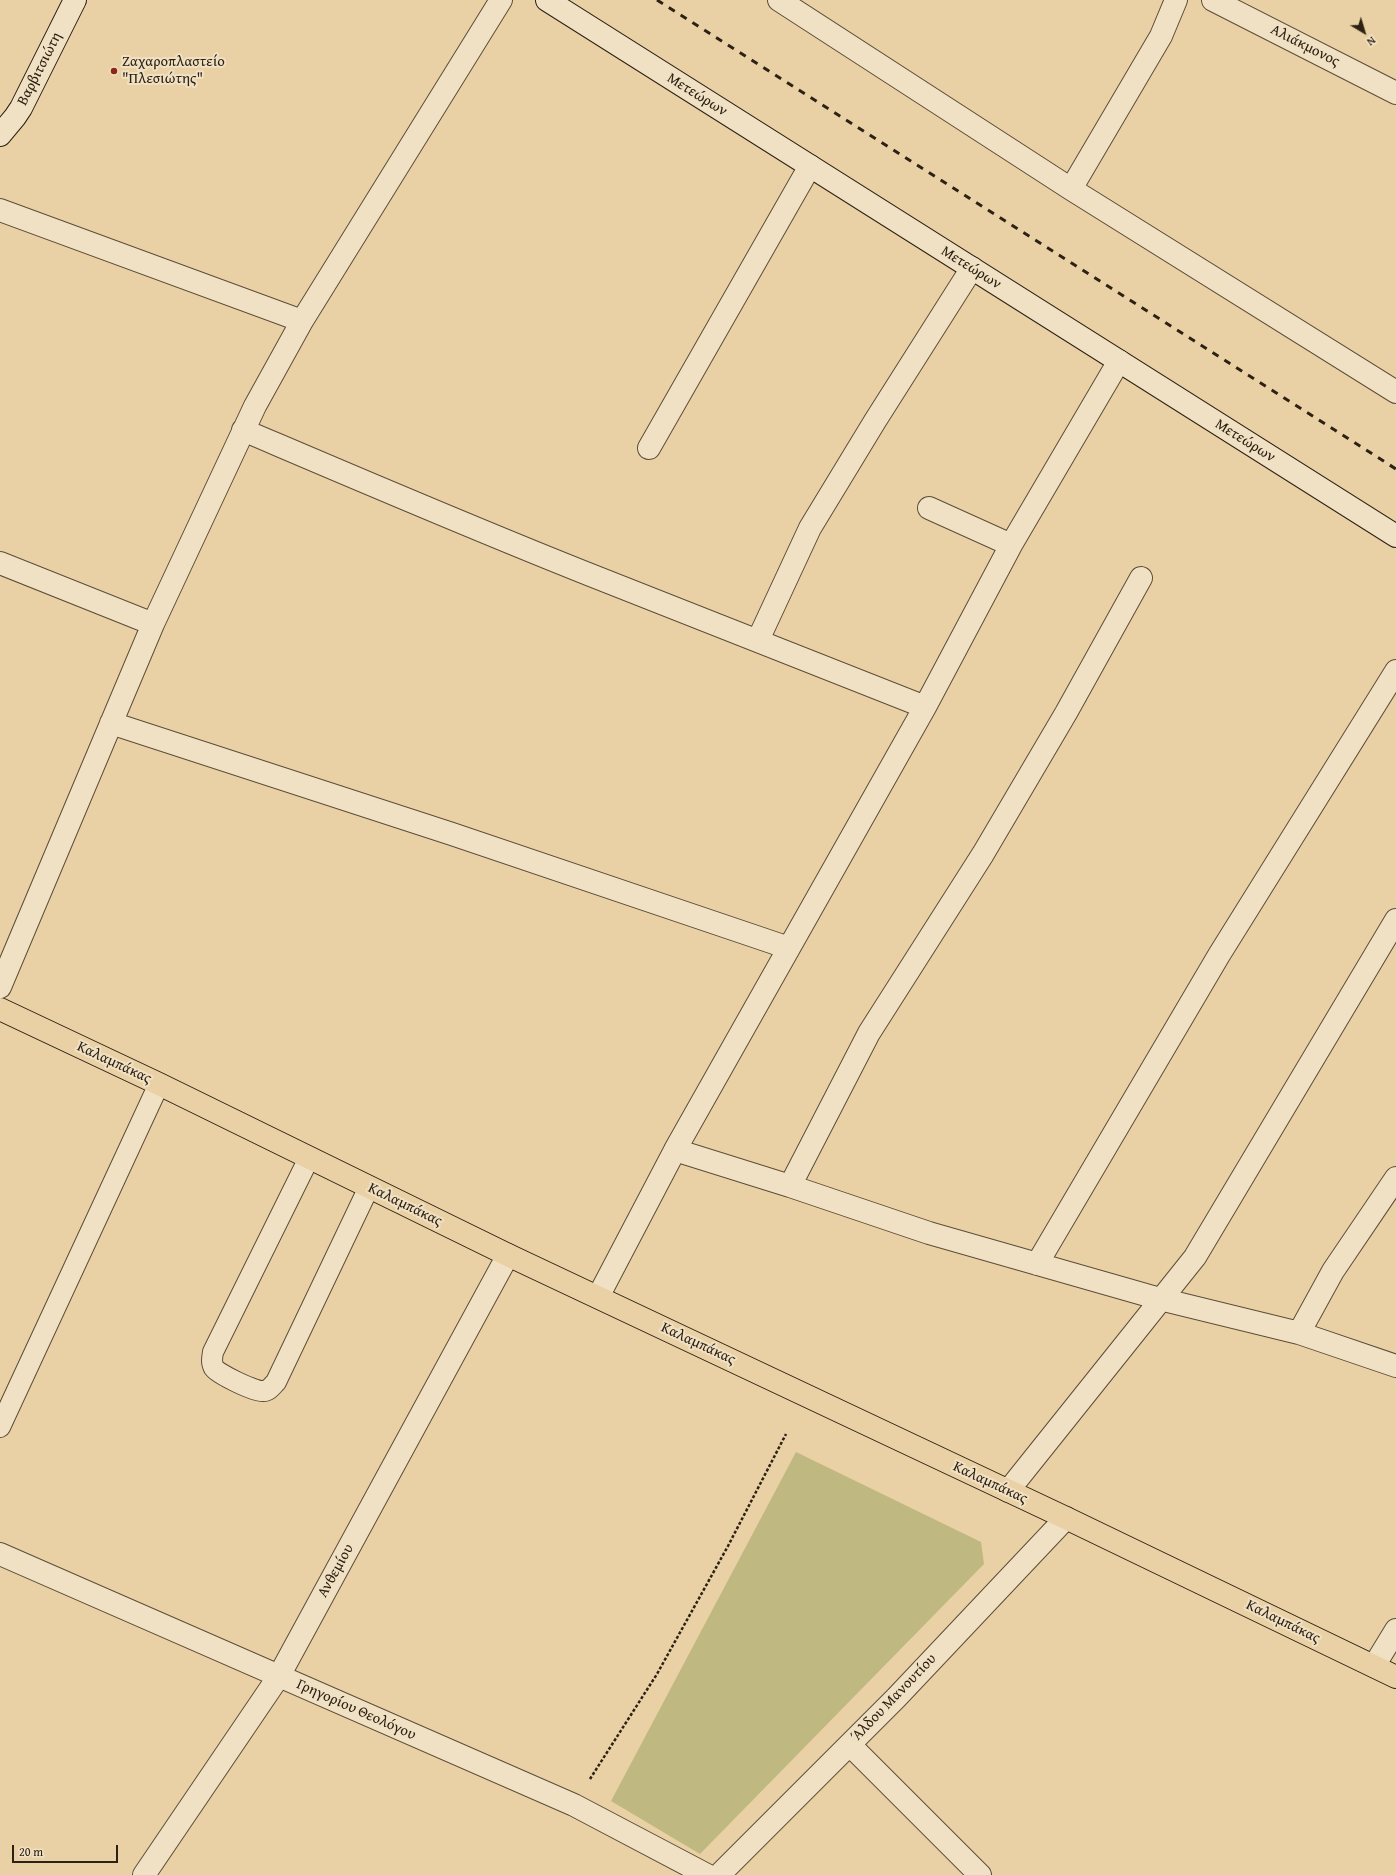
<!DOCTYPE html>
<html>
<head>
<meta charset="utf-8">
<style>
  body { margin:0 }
  #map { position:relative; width:1396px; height:1875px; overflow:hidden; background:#ead1a5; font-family:"Gentium Book Plus",serif }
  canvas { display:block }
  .north { position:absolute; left:1344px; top:12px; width:40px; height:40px; -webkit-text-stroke:3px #f1e1c4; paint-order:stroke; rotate:142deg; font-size:11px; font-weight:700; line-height:16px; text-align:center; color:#2c2113 }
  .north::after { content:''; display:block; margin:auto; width:14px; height:18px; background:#2c2113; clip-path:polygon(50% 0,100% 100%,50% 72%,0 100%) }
  .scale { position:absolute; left:12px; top:1845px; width:106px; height:18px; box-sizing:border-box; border:2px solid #2c2113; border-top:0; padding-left:5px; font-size:12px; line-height:14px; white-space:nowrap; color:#2c2113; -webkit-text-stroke:3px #f1e1c4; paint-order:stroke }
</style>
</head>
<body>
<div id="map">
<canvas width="1396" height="1875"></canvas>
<div class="north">N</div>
<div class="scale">20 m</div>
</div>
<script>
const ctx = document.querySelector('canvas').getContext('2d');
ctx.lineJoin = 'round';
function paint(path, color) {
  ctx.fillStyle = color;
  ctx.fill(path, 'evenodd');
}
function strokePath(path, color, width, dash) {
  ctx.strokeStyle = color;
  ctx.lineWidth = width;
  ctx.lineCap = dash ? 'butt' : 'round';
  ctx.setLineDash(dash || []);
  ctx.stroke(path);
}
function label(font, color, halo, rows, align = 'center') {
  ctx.font = font + ' "Gentium Book Plus",serif';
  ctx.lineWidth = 4;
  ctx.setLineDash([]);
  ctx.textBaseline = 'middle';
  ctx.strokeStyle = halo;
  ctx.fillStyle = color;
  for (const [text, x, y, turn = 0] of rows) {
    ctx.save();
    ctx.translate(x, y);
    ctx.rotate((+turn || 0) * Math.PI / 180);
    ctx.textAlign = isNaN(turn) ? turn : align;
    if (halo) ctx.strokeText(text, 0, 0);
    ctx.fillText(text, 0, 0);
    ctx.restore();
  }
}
paint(new Path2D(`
  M 796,1452 L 981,1542 L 984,1564 L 700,1854 L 611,1801 Z`), '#bfb981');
const lane = new Path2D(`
  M 309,1158 L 213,1352 C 212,1358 211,1363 214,1368 C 218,1374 255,1392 263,1391 C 269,1391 272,1386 276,1382 L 369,1187
  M 0,1427 L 159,1084`);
const street = new Path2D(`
  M 779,0 L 1071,189 L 1396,392
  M 1213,0 L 1396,93
  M 1071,189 L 1161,36 L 1176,0
  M 0,210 L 302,321
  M 243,430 C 358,479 472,528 588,574 C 700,619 813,662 925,707
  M 649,448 L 810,166
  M 929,508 L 1011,545
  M 0,563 L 153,624
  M 758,640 L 810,528 L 875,421 L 972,268
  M 111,723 L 452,834 L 789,948
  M 0,987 L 153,624 L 255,406 L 302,321 L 501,0
  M 675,1150 L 790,1186 L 929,1233 L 1160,1299 L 1299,1333 L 1396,1366
  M 790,1186 L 869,1033 L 983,854 L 1066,713 L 1141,578
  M 1037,1264 L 1219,955 L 1396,671
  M 598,1297 L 675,1150 L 925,707 L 1011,545 L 1119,361
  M 1299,1333 L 1333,1271 L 1396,1178
  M 1008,1491 L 1195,1257 L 1396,920
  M 0,1554 L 574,1805 L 707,1875
  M 1374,1666 L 1396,1630
  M 850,1745 L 980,1875
  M 144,1875 L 279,1676 L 508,1255
  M 719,1875 L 896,1698 L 1066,1518`);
const secondary = new Path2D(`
  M 547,0 L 1396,536
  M 0,135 L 15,117 L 21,108 L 75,0`);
const primary = new Path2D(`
  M 0,1009 L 159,1084 L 508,1255 L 1066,1518 L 1396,1677`);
strokePath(lane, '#5c4d38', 22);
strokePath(street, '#5c4d38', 24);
strokePath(secondary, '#2c2113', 24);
strokePath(primary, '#2c2113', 24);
strokePath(new Path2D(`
  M 590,1779 L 657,1674 L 728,1546 L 786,1434`), '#2c2113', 2.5, [3, 2]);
strokePath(lane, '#f1e1c4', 20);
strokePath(street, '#f1e1c4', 22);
strokePath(secondary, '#f1e1c4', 22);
strokePath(primary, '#ead1a5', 22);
strokePath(new Path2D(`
  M 657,0 L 1396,469`), '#2c2113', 3, [7, 7]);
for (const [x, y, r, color] of [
  [114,71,4,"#8f2418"]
]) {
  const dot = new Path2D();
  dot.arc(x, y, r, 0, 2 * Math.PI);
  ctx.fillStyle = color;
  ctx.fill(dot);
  strokePath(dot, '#f1e1c4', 1.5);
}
label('15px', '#2c2113', '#f1e1c4', [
  ["Αλιάκμονος",1305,46,27],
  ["Βαρβιτσιώτη",40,69,-63],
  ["Μετεώρων",697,95,32],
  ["Μετεώρων",971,268,32],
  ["Μετεώρων",1245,441,32],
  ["Καλαμπάκας",114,1063,25],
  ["Καλαμπάκας",405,1205,26],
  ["Καλαμπάκας",698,1344,25],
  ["Καλαμπάκας",990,1483,25],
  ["Ανθεμίου",336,1571,-61],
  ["Καλαμπάκας",1283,1622,26],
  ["Άλδου Μανουτίου",894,1698,-46],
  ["Γρηγορίου Θεολόγου",356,1710,24]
]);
label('15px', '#2c2113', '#f1e1c4', [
  ["Ζαχαροπλαστείο",122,62],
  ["\"Πλεσιώτης\"",122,79]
], 'left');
</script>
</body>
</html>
